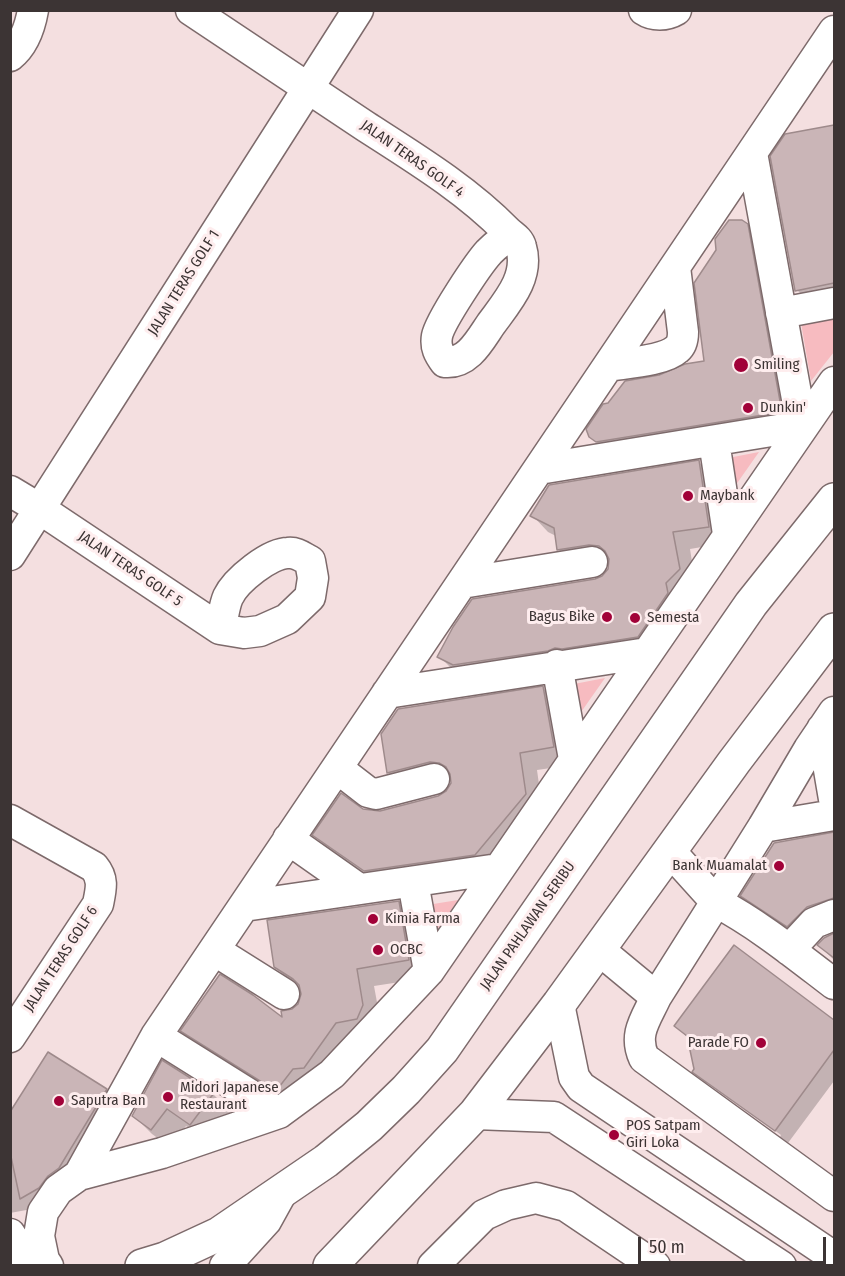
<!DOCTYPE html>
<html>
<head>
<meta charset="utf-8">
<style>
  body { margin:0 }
  #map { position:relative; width:845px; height:1276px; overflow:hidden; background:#f4dfe0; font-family:"Fira Sans Condensed",sans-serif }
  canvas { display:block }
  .frame { position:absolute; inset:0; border:12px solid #3c3434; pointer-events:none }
  .scale { position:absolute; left:638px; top:1237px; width:188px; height:27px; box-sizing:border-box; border:3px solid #3c3434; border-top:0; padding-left:8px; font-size:18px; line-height:21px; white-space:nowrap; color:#3c3434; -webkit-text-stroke:4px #feedee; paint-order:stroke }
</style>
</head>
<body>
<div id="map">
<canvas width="845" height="1276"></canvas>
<div class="frame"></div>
<div class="scale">50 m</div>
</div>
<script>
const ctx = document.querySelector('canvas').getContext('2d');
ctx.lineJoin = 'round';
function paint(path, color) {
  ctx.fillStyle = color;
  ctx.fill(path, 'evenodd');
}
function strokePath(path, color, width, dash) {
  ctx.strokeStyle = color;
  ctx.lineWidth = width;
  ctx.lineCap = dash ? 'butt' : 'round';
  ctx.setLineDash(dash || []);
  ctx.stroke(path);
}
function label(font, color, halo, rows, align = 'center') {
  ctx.font = font + ' "Fira Sans Condensed",sans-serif';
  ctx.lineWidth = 6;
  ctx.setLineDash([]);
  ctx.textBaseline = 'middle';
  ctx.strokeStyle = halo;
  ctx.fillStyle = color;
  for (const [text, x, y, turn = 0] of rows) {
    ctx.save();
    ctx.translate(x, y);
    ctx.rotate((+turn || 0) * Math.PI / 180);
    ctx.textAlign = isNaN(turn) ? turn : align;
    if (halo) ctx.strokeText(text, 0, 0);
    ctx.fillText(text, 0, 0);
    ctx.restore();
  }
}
paint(new Path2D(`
  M 834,317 L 834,352 L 811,381 L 801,323 Z
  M 759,452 L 733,489 L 728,458 Z
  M 605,678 L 579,715 L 574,684 Z
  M 458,900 L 432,937 L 427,905 Z`), '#f7bbc0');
paint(new Path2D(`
  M 834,126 L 834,306 L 816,309 L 797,290 L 786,135 Z
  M 747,225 L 765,244 L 799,430 L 609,455 L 591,436 L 659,377 L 706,362 L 717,250 Z
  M 699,462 L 716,479 L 726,543 L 690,549 L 696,587 L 655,653 L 456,673 L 439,656 L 603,577 L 609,569 L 610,562 L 607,561 L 575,566 L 558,549 L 556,536 L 548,532 L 532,515 Z
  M 543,688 L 561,706 L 572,765 L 537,770 L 543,813 L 493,872 L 383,889 L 332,853 L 314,835 L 363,810 L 380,812 L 439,797 L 448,792 L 452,780 L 406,791 L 388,773 Z
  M 834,833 L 834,915 L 801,939 L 756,909 L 742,896 L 774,844 Z
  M 398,902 L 416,921 L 426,978 L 374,986 L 381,1024 L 295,1108 L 200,1049 L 182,1031 L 284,1020 L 300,1004 L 302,990 L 294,985 L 275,967 Z
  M 834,935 L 834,960 L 819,945 L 825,939 Z
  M 734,947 L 834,1022 L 834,1081 L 788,1143 L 707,1084 L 780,1137 L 781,1135 L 706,1080 L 706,1084 L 694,1072 L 696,1070 L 689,1039 L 676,1026 Z
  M 106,1090 L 121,1106 L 32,1209 L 10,1213 L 10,1114 Z
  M 213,1094 L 231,1112 L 208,1142 L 186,1126 L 170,1147 L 152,1134 L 133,1115 Z`), '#0003');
const building = new Path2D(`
  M 834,125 L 834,283 L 795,291 L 770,156 L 785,134 Z
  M 729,220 L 742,220 L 748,224 L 782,412 L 596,442 L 589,437 L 586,429 L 603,404 L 608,403 L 625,381 L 659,375 L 685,364 L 704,361 L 694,283 L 716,250 L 715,239 Z
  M 699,460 L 709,527 L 673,532 L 680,569 L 666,583 L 668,593 L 638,637 L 562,649 L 555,648 L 548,651 L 453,665 L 437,657 L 453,627 L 472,599 L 595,579 L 602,576 L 608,569 L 609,559 L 605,551 L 599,546 L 589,545 L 557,550 L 554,528 L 530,516 L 549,485 Z
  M 543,686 L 554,747 L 520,753 L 526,794 L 475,855 L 364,871 L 312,835 L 341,793 L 363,809 L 380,811 L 438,796 L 446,791 L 451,783 L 450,774 L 446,767 L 439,763 L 430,762 L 387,773 L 381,734 L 398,709 Z
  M 834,832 L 834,898 L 807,907 L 787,927 L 740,896 L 774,843 Z
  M 399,901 L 409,960 L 357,969 L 363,1005 L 357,1019 L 336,1023 L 304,1068 L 293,1069 L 276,1091 L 180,1031 L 220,974 L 253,995 L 282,1017 L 281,1011 L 292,1009 L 298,1004 L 301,994 L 299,985 L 293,979 L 274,967 L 267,920 Z
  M 834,933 L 834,958 L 817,945 L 824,938 Z
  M 734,945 L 834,1020 L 834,1050 L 775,1131 L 692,1072 L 694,1069 L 687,1036 L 674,1026 Z
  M 48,1052 L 107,1089 L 59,1168 L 48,1176 L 39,1188 L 20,1199 L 10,1152 L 10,1112 Z
  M 162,1060 L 214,1093 L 190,1125 L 167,1109 L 151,1130 L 132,1116 Z`);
paint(building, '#cab5b7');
strokePath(building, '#9e8a8b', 1.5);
const minor = new Path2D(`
  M 191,10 C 249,49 307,87 365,126 C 413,157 466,189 507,231 C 512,236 519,239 521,247 C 530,277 507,302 491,324 C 480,340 468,364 445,362 C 439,354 435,347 437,336 C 440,321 478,264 489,252 C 496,245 502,240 511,235
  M 644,10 C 653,16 666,16 676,10
  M 10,56 C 24,45 30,27 33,10
  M 781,313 L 834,303
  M 608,366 C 626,363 664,361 677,349 C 682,345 683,339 683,332 L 675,267
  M 714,441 L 728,534
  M 539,469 L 802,426 L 752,153
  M 10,491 L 40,509 L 220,629 L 244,633 L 260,631 L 287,619 L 310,597 L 313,578 L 310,561 C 302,557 297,552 288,553 C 270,553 236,580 228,597 C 224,606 223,619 220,629
  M 10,555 L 358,10
  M 462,583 L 592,562
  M 557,665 L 574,759
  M 387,693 L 647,653
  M 834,712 L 809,749 L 763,827 L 716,902 C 758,924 796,955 834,984
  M 822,729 L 834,799
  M 337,768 L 368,792 L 376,794 L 434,779
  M 10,820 L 94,867 C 104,879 101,889 98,904 L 10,1037
  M 763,827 L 834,815
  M 288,839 L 359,889
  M 413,882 L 429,971
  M 244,906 L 498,869
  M 598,949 L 656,997 L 716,902 L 670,851
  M 214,950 L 284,994
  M 789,950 L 814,923 L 834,915
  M 656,997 C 646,1019 633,1034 644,1058 L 834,1196
  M 559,1004 L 574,1077 L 581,1087 L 834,1257
  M 156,1036 L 279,1113
  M 475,1114 L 554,1117 L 781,1266
  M 79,1175 L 156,1036 L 834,31
  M 10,1234 L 19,1248 L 14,1266
  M 48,1266 L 44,1260 L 39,1236 L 43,1212 L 58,1190 L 79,1175 L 162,1153 L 279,1113 L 332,1074 L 429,971 L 834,382
  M 225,1266 L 266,1221 L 282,1192
  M 433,1266 L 484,1215 L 506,1205 L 536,1198 L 566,1206 L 655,1266`);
const major = new Path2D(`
  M 142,1266 L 165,1259 L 219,1234 L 326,1161 L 369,1126 L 406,1090 L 442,1050 L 751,604 L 834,500
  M 330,1266 L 475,1114 L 559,1004 L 734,762 L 834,630`);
strokePath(minor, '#7d6a6b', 33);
strokePath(major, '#7d6a6b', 36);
strokePath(minor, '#fff', 30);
strokePath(major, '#fff', 33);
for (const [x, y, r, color] of [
  [741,365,8,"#a10138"],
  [748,408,6,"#a10138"],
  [688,496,6,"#a10138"],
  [607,617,6,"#a10138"],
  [635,618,6,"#a10138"],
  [779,866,6,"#a10138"],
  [373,919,6,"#a10138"],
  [378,950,6,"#a10138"],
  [761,1043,6,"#a10138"],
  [168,1097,6,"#a10138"],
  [59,1101,6,"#a10138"],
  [614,1135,6,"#a10138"]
]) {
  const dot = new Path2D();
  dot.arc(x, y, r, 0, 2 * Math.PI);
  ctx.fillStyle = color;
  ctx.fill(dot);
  strokePath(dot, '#feedee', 2);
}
label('15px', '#3c3434', '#feedee', [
  ["JALAN TERAS GOLF 4",412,159,35],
  ["JALAN TERAS GOLF 1",184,283,-58],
  ["JALAN TERAS GOLF 5",130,569,34],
  ["JALAN PAHLAWAN SERIBU",528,926,-55],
  ["JALAN TERAS GOLF 6",61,959,-57]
]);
label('15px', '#3c3434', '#feedee', [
  ["Smiling",754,365],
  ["Dunkin'",760,408],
  ["Maybank",700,496],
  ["Bagus Bike",595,617,"right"],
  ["Semesta",647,618],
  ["Bank Muamalat",767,866,"right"],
  ["Kimia Farma",385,919],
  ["OCBC",390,950],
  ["Parade FO",749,1043,"right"],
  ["Midori Japanese",180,1088],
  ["Restaurant",180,1105],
  ["Saputra Ban",71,1101],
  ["POS Satpam",626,1126],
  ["Giri Loka",626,1143]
], 'left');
</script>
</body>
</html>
